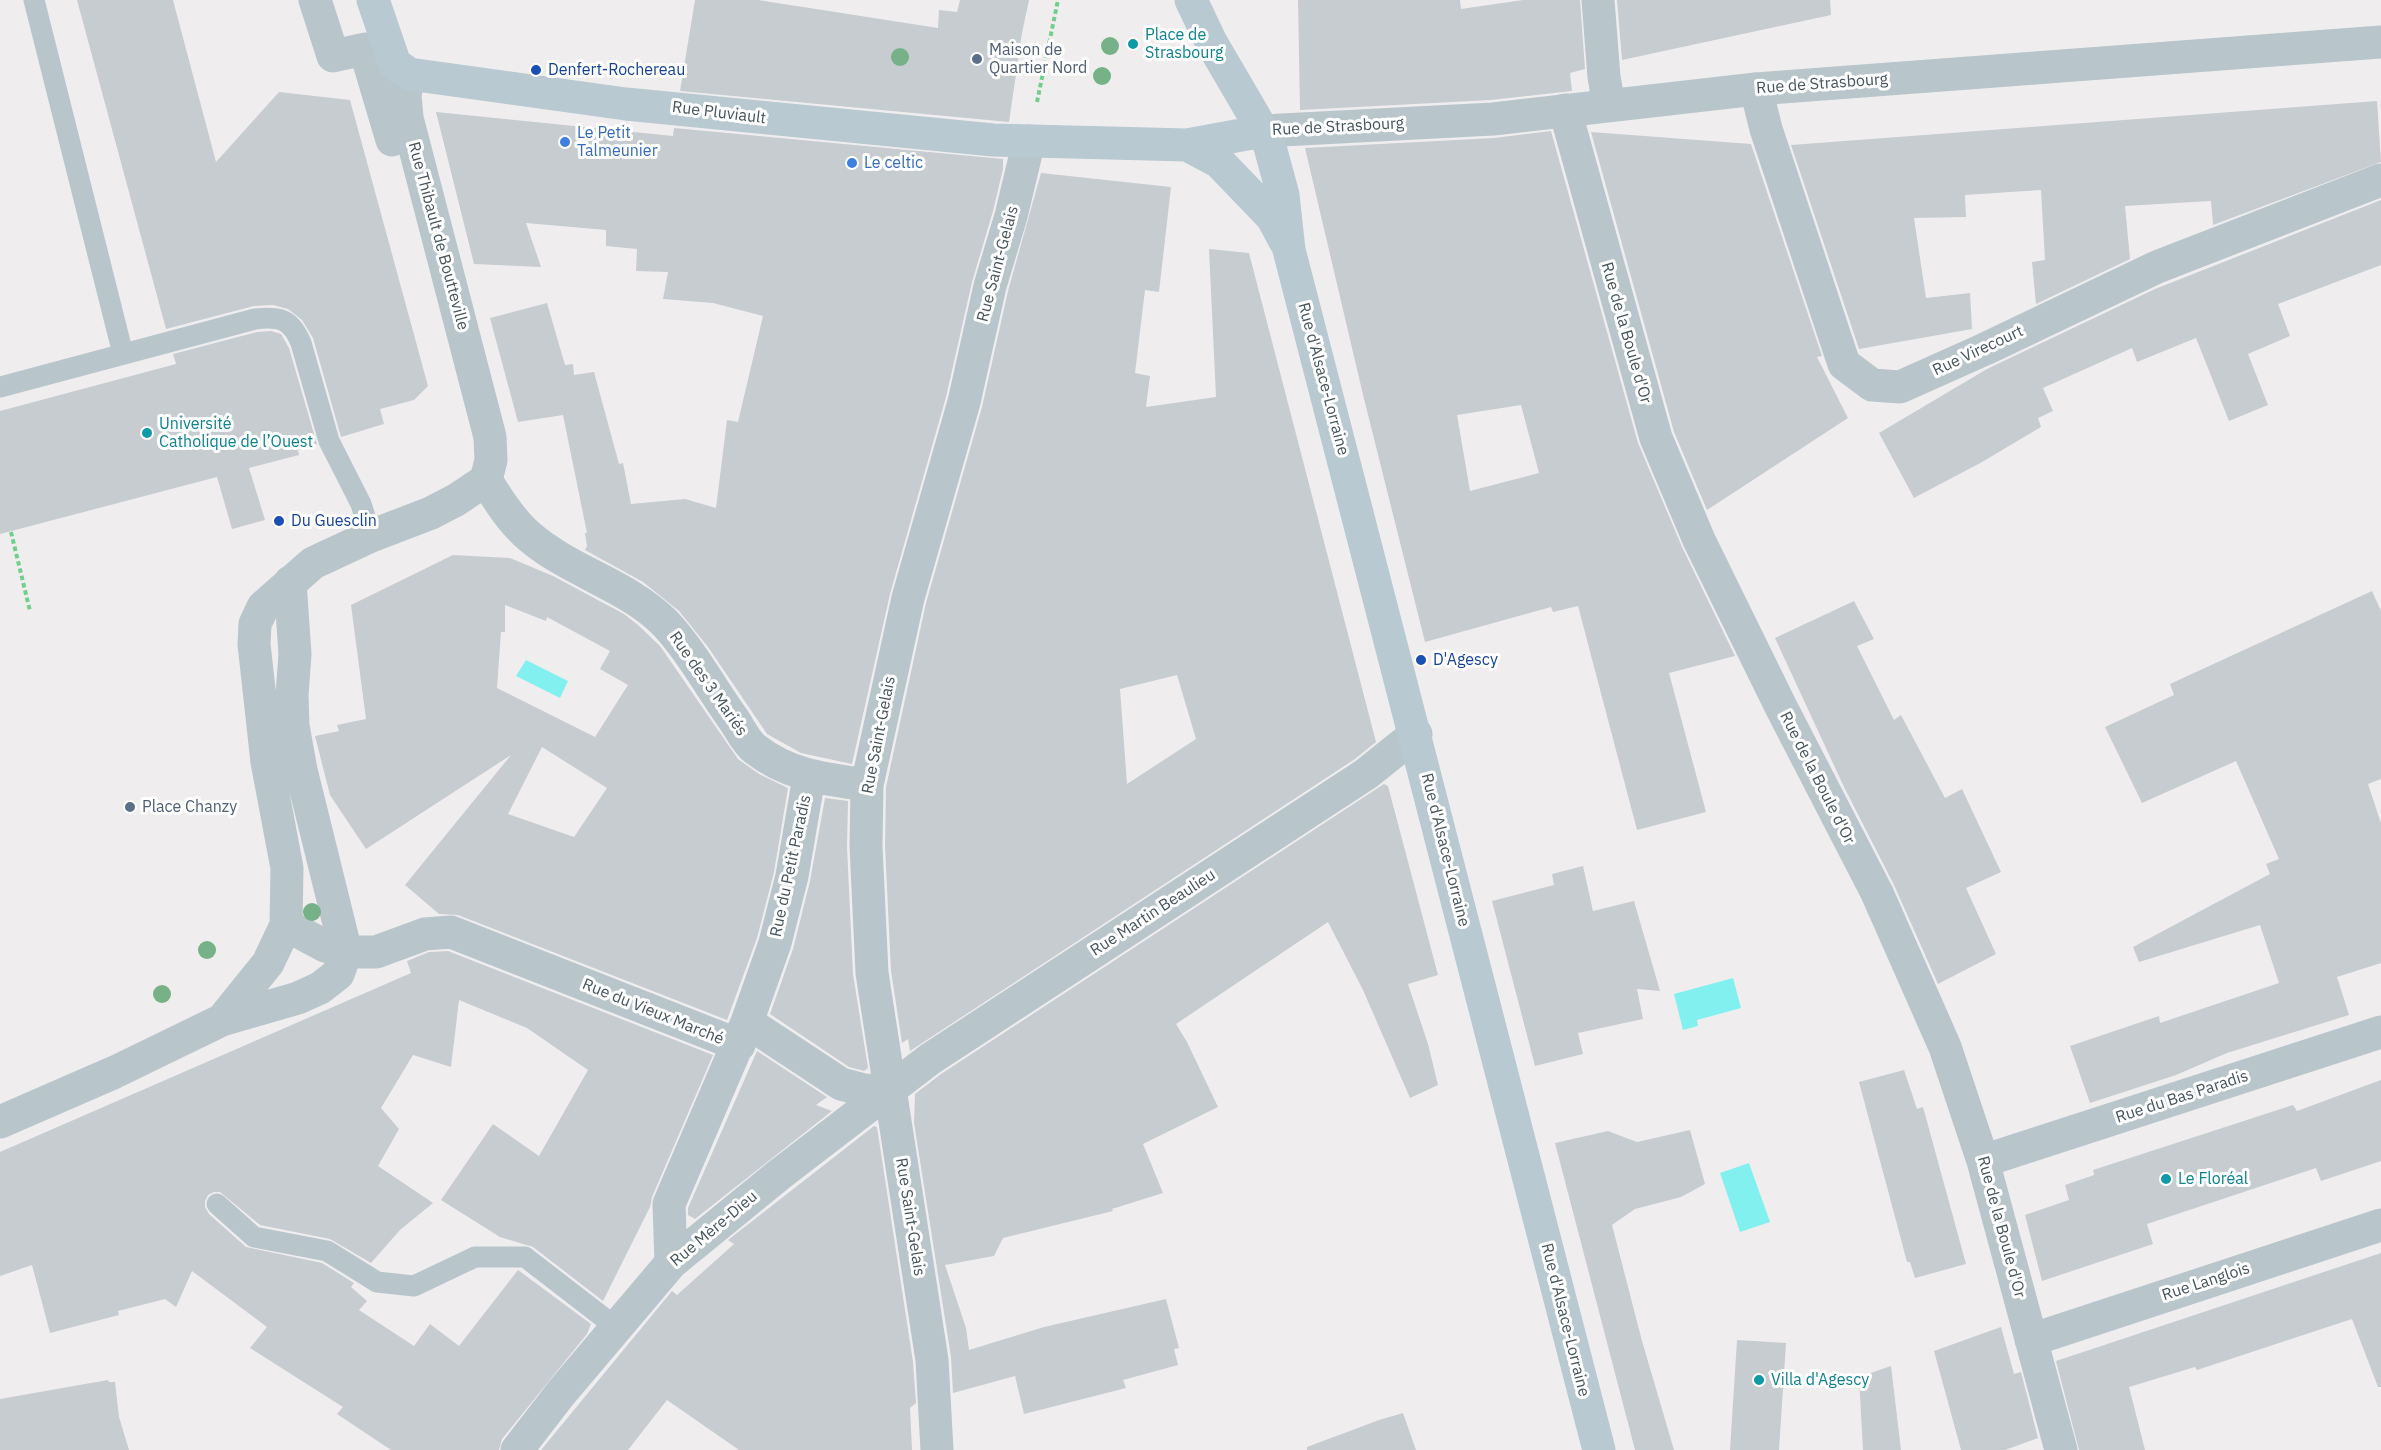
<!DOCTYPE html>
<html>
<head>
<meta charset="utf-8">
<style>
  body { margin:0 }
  canvas { display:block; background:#f0edee }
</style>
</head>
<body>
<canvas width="2381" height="1450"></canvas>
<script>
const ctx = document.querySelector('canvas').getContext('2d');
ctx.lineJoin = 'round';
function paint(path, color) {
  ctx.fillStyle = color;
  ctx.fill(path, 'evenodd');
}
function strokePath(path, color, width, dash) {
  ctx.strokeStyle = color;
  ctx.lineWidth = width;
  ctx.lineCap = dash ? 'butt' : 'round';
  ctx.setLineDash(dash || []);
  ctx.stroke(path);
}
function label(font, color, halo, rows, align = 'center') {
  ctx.font = font + ' "IBM Plex Sans",sans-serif';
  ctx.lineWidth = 6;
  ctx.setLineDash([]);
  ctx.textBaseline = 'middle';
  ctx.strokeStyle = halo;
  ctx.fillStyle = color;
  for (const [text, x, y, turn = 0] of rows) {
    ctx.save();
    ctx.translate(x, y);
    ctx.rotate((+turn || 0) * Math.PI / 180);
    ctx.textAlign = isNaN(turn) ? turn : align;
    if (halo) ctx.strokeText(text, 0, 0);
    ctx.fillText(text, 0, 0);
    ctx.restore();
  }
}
paint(new Path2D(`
  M 526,660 L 568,681 L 560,698 L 516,676 Z
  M 1733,978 L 1741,1008 L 1697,1020 L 1698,1026 L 1683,1030 L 1674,994 Z
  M 1749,1163 L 1770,1222 L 1740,1232 L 1720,1173 Z`), '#83f0f0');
paint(new Path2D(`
  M 77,0 L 173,0 L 216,162 L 279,92 L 350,100 L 428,386 L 414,400 L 380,409 L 384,424 L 341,437 L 313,338 L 302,320 L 288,309 L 273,305 L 254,306 L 166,329 Z
  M 695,0 L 758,0 L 938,28 L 939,10 L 957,12 L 960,0 L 1029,0 L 1022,33 L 1009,122 L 680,91 Z
  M 1298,0 L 1460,0 L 1461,9 L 1523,0 L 1580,0 L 1585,69 L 1570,73 L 1572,91 L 1491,100 L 1300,110 Z
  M 1617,0 L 1830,0 L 1831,15 L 1622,60 Z
  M 2377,101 L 2381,162 L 2213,225 L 2211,201 L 2125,206 L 2130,259 L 2036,304 L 2032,262 L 2045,260 L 2041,190 L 1965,195 L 1966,217 L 1914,218 L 1926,298 L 1970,293 L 1972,329 L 1859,349 L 1791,145 Z
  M 436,112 L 673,136 L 674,128 L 1003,159 L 1003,169 L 993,211 L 972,282 L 946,397 L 890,594 L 852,764 L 801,753 L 767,734 L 708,647 L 679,611 L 643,582 L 585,550 L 587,546 L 585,533 L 587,533 L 563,415 L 518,422 L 490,318 L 547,303 L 565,365 L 573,364 L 574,375 L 594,372 L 619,464 L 623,463 L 631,504 L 685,499 L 716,508 L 727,420 L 738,422 L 763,316 L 713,303 L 663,299 L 668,272 L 636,271 L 637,249 L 606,246 L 606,230 L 526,223 L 541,267 L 474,264 Z
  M 1551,131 L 1638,443 L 1682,547 L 1735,656 L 1669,673 L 1706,812 L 1637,830 L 1578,606 L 1553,612 L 1551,607 L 1425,642 L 1364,399 L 1305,148 L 1494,138 ZM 1521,405 L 1539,473 L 1470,491 L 1457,415 Z
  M 1591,132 L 1751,144 L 1822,356 L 1817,357 L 1848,418 L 1707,510 L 1674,432 Z
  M 1041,173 L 1171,187 L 1159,292 L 1145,290 L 1135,373 L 1150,376 L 1146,407 L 1216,397 L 1209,249 L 1249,253 L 1376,742 L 1355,759 L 910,1051 L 908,1039 L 902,1043 L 891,971 L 885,846 L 886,787 L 926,603 L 982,407 L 1008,291 ZM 1177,675 L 1196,739 L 1127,784 L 1120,689 Z
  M 2381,200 L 2381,265 L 2278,304 L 2290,336 L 2248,354 L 2268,405 L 2229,421 L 2196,338 L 2137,362 L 2132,348 L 2043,388 L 2053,411 L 2038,418 L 2041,427 L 1982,462 L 1914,498 L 1879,433 L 1987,369 L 2155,289 Z
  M 271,331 L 281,334 L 289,348 L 317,444 L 298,450 L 299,455 L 249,468 L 265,520 L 232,529 L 217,477 L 0,534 L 0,411 L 176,364 L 173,354 L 257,332 Z
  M 453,555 L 510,558 L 553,576 L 624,614 L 638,625 L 660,646 L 738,759 L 759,774 L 788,788 L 774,872 L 757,938 L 727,1020 L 458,915 L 439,914 L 405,885 L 511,755 L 366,849 L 330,795 L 315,736 L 339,731 L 337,725 L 366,719 L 351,605 ZM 505,605 L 546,621 L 547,617 L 610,651 L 600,669 L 628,685 L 595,737 L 497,688 L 501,632 L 505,632 ZM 542,747 L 607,788 L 574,837 L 508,814 Z
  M 2372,591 L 2381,611 L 2381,779 L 2368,784 L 2381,823 L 2381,963 L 2337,977 L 2349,1015 L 2227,1053 L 2176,1075 L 2090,1103 L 2070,1046 L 2159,1016 L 2160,1023 L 2279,983 L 2260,925 L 2139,962 L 2133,947 L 2270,874 L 2266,864 L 2279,859 L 2236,761 L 2142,803 L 2105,727 L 2174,695 L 2170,684 Z
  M 1854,601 L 1874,639 L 1857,646 L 1894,720 L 1901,715 L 1945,798 L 1962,789 L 2001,872 L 1966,888 L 1996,954 L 1938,984 L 1894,885 L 1844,787 L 1775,638 Z
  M 1384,784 L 1388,786 L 1438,975 L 1408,984 L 1428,1044 L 1438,1085 L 1410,1098 L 1363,990 L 1328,922 L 1176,1024 L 1187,1042 L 1218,1107 L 1143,1144 L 1163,1193 L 1112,1209 L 1113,1211 L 1003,1238 L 994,1256 L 945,1265 L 966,1328 L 969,1350 L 1044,1327 L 1166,1299 L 1179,1348 L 1174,1349 L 1178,1365 L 1123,1380 L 1126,1388 L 1024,1414 L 1015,1376 L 953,1393 L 951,1357 L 914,1123 L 915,1094 L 941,1074 Z
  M 825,798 L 848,801 L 847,847 L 853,974 L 868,1068 L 864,1071 L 849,1067 L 770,1014 L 793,949 L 810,881 Z
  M 1583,866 L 1593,911 L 1634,901 L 1660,991 L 1637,989 L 1643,1019 L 1578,1033 L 1583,1054 L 1535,1066 L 1492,901 L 1554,885 L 1552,874 Z
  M 448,951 L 713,1055 L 652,1197 L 650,1207 L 603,1301 L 533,1247 L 500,1237 L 441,1200 L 493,1124 L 539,1156 L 588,1070 L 527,1028 L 459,1000 L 451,1067 L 413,1055 L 381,1108 L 399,1129 L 378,1166 L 433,1203 L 400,1230 L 371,1263 L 330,1239 L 260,1225 L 220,1192 L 214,1192 L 208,1195 L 205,1201 L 205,1207 L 209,1214 L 246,1247 L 322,1263 L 354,1283 L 351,1287 L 367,1301 L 359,1310 L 414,1346 L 430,1324 L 459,1346 L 518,1270 L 591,1324 L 587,1334 L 502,1439 L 499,1450 L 391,1450 L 337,1414 L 343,1407 L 250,1348 L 267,1327 L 192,1271 L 176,1307 L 165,1299 L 118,1311 L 119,1315 L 50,1333 L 32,1265 L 0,1276 L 0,1152 L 411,973 L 407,961 L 429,952 Z
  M 757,1051 L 827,1097 L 816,1105 L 832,1111 L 695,1219 L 688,1215 L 688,1208 Z
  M 1904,1070 L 1917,1109 L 1923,1107 L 1966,1264 L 1915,1278 L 1910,1262 L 1907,1262 L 1859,1082 Z
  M 2381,1080 L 2381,1161 L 2321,1181 L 2316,1168 L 2147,1224 L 2153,1244 L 2042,1281 L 2025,1215 L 2069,1200 L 2065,1185 L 2094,1175 L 2093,1170 L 2293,1105 L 2297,1111 Z
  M 874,1126 L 877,1127 L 913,1362 L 916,1403 L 910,1408 L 912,1450 L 739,1450 L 667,1400 L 628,1450 L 541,1450 L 672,1291 L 677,1295 L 734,1244 L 728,1240 Z
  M 1690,1130 L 1705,1184 L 1681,1197 L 1635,1209 L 1612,1225 L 1642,1341 L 1674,1450 L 1635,1450 L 1555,1143 L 1608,1131 L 1637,1142 Z
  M 2381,1253 L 2381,1387 L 2378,1387 L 2352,1319 L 2197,1370 L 2195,1367 L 2129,1387 L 2145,1450 L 2079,1450 L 2056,1361 Z
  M 2001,1327 L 2014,1374 L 2021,1372 L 2038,1438 L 2005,1450 L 1961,1450 L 1934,1351 Z
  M 1737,1340 L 1786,1343 L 1779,1450 L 1730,1450 Z
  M 1891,1366 L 1901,1450 L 1863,1450 L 1859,1377 Z
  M 108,1380 L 109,1382 L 115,1382 L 119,1417 L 129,1450 L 0,1450 L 0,1399 Z
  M 1403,1413 L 1416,1450 L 1307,1450 L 1307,1447 L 1379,1420 Z`), '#c7ccd0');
strokePath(new Path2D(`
  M 1037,102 L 1058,0
  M 11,532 L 30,611`), '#6fd08c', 4, [4.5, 3]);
strokePath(new Path2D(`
  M 34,0 L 123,354
  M 0,387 L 255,319 C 280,316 291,319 301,343 L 329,441 L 361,504 L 371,536
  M 217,1204 L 254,1237 L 327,1251 L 377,1282 L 414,1286 L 475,1257 L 525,1257 L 617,1328`), '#b8c6cb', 21);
strokePath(new Path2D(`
  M 315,0 L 333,56 L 365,49 L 392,140
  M 1598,0 L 1604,77 L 1609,105`), '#b8c6cb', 33);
strokePath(new Path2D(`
  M 409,74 L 405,95 L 407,118 L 490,437 L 491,460 L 486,480
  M 1756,89 L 1766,129 L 1844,364 L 1872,385 L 1900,387 L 1985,349 L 2157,267 L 2381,180
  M 1565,110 L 1656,438 L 1699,540 L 1781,707 L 1877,893 L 1945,1047 L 1983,1161 L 2061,1450
  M 486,480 C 498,500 512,522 530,537 C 571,572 627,585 665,623 C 692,652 711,688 734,720 C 740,729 746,742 755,749 C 790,776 825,779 867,785
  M 286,925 L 325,946 L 346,952 L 376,952 L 425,934 L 451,932 L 739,1045
  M 222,1020 L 268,963 L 286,925 L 287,868 L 267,762 L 254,644 L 255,624 L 263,607 L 313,563 L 371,536 L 431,513 L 456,500 L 486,480
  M 747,1022 L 775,943 L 792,876 L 809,777
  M 0,1122 L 115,1072 L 222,1020 L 298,998 L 320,988 L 338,974 L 346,952 L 301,770 L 293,726 L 292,695 L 295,654 L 290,582
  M 1983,1161 L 2381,1032
  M 671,1263 L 669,1204 L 747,1022 L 841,1084 L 864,1090 L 891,1092
  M 2031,1340 L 2381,1225
  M 517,1450 L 561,1393 L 671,1263 L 780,1174 L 930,1059 L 1366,774 L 1416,734
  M 937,1450 L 932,1360 L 872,973 L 866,846 L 867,785 L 908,598 L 964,402 L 990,286 L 1011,216 L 1029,141`), '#b8c6cb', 33);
strokePath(new Path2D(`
  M 1263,131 L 1493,119 L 1756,89 L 2381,42`), '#b8c6cb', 33);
strokePath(new Path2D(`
  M 373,0 L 395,64 L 409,74 L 626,104 L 993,140 L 1187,145 L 1263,131
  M 1191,0 L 1211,42 L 1263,131 L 1270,147 L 1283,195 L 1289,250 L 1599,1450
  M 1187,145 L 1219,162 L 1272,217 L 1286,243`), '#b8c9d1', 33);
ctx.fillStyle = '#76b187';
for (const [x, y] of [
  [1110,46],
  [900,57],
  [1102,76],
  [312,912],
  [207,950],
  [162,994]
]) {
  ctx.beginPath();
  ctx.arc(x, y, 9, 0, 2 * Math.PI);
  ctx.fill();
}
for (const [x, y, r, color] of [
  [1133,44,6,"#0f9aa8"],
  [977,59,6,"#5c6f8a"],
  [536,70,6,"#1a4fb4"],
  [565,142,6,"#3f7fe0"],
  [852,163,6,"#3f7fe0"],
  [147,433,6,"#0f9aa8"],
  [279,521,6,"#1a4fb4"],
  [1421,660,6,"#1a4fb4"],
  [130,807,6,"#5c6f8a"],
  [2166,1179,6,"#0f9aa8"],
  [1759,1380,6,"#0f9aa8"]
]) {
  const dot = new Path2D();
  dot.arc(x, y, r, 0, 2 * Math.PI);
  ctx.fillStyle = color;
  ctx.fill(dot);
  strokePath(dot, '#fff', 2);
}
label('16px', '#0d838f', '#fff', [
  ["Place de",1145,35],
  ["Strasbourg",1145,53],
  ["Université",159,424],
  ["Catholique de l’Ouest",159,442],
  ["Le Floréal",2178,1179],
  ["Villa d'Agescy",1771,1380]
], 'left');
label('16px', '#4e5e75', '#fff', [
  ["Maison de",989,50],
  ["Quartier Nord",989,68],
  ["Place Chanzy",142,807]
], 'left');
label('16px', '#164399', '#fff', [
  ["Denfert-Rochereau",548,70],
  ["Du Guesclin",291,521],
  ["D'Agescy",1433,660]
], 'left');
label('16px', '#45555c', '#fff', [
  ["Rue de Strasbourg",1822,84,-4],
  ["Rue Pluviault",719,113,7],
  ["Rue de Strasbourg",1338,127,-3],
  ["Rue Thibault de Boutteville",438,236,75],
  ["Rue Saint-Gelais",998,264,-75],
  ["Rue de la Boule d'Or",1626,333,74],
  ["Rue Virecourt",1978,351,-25],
  ["Rue d'Alsace-Lorraine",1323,379,75],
  ["Rue des 3 Mariés",708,684,55],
  ["Rue Saint-Gelais",879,735,-79],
  ["Rue de la Boule d'Or",1817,778,63],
  ["Rue d'Alsace-Lorraine",1445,850,76],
  ["Rue du Petit Paradis",791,866,-78],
  ["Rue Martin Beaulieu",1153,913,-33],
  ["Rue du Vieux Marché",653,1012,22],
  ["Rue du Bas Paradis",2182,1097,-18],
  ["Rue Saint-Gelais",910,1217,81],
  ["Rue de la Boule d'Or",2001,1227,75],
  ["Rue Mère-Dieu",714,1229,-40],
  ["Rue Langlois",2206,1282,-18],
  ["Rue d'Alsace-Lorraine",1565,1320,76]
]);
label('16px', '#366cbe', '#fff', [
  ["Le Petit",577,133],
  ["Talmeunier",577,151],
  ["Le celtic",864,163]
], 'left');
</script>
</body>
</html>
